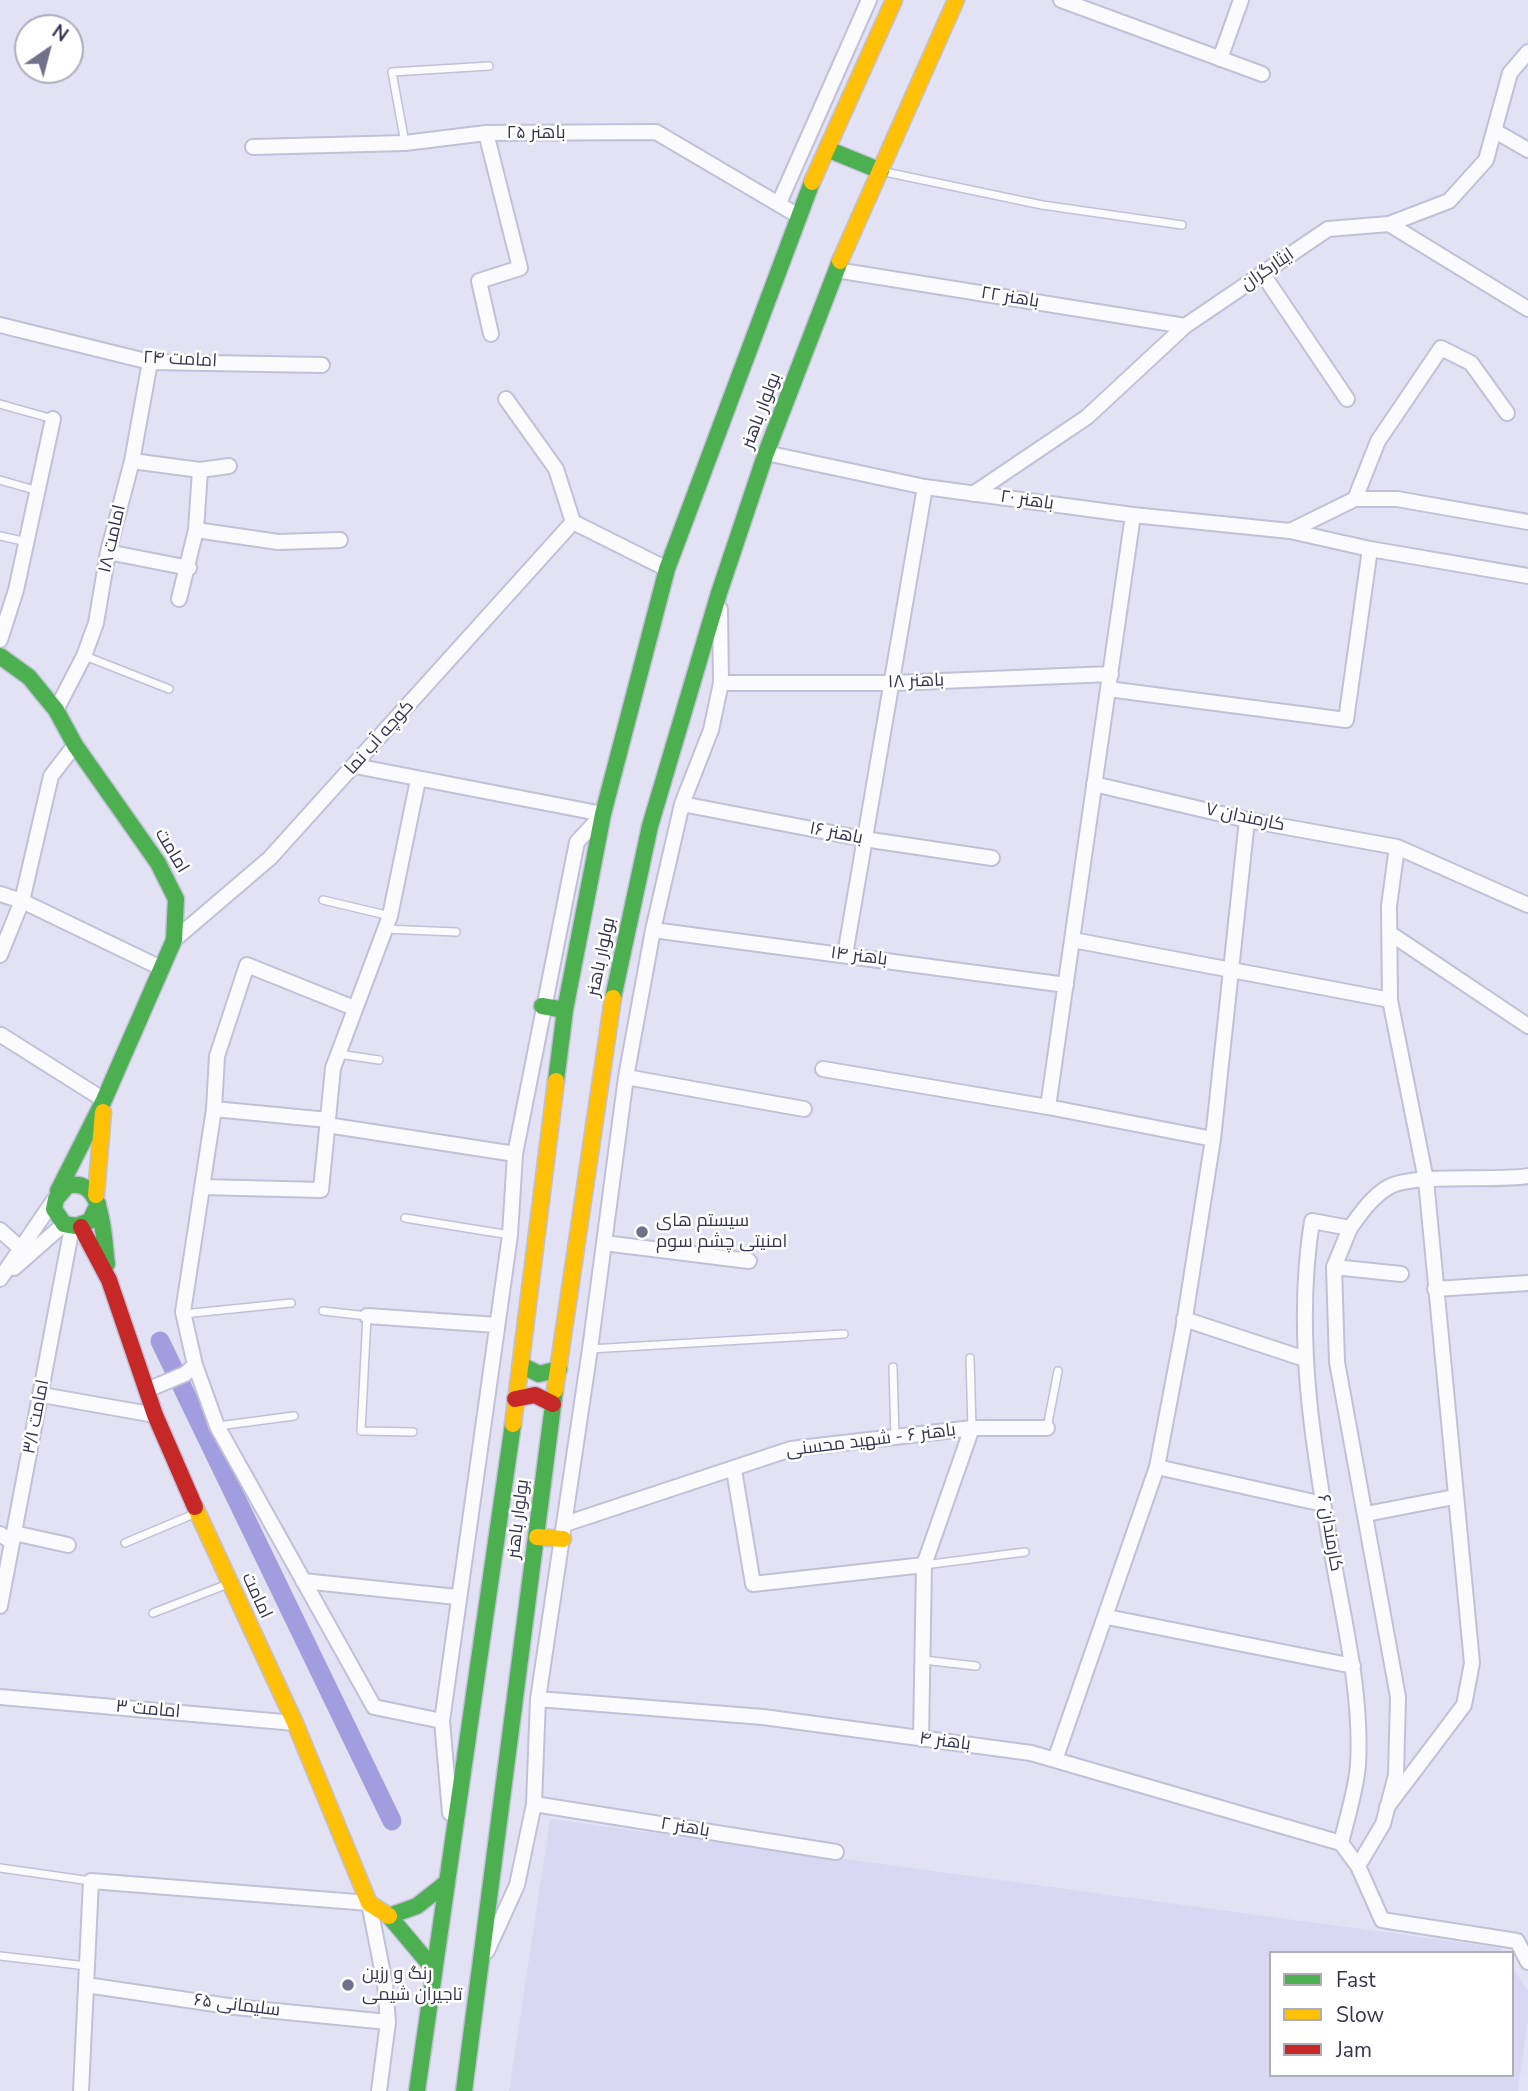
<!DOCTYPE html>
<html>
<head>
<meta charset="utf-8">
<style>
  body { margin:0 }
  #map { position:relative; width:1528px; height:2091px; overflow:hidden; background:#e2e2f4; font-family:"Nunito Sans",sans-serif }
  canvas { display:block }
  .legend { position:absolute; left:1269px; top:1951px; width:245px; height:126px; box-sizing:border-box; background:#fff; border:2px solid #aeadba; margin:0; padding:9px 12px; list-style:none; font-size:21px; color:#353352 }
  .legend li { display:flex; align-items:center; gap:14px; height:35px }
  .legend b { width:35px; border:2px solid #aeadba }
  .north { position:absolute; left:14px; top:14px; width:70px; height:70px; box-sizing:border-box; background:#fff; border:2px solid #aeadba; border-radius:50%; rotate:35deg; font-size:19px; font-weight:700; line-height:28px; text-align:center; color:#353352 }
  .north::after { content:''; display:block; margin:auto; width:24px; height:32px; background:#72708b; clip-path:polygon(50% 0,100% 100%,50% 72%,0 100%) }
</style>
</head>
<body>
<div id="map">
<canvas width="1528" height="2091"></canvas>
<ul class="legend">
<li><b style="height:9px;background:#4caf50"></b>Fast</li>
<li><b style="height:9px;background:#ffc107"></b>Slow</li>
<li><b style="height:9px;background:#c62828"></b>Jam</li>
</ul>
<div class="north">N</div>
</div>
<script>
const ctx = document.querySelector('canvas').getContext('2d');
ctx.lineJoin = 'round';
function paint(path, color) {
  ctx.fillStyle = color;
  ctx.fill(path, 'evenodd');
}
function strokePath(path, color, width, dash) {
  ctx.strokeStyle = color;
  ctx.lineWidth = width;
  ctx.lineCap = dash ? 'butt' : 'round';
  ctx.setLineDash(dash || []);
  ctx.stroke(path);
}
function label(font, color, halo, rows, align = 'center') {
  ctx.font = font + ' "Nunito Sans",Cairo,sans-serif';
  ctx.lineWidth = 5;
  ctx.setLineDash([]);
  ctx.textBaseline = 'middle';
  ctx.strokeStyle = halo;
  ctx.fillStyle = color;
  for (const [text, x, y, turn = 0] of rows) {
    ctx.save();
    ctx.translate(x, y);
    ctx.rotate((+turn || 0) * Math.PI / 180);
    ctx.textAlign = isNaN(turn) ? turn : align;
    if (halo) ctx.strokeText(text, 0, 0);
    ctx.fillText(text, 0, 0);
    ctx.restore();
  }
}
paint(new Path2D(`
  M 550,1819 L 1501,1948 L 1504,1953 L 1271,1953 L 1271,2075 L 1512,2075 L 1512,1966 L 1528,1991 L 1528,2021 L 1518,2091 L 509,2091 Z`), '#d8d8f3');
strokePath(new Path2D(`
  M 160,1341 L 392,1821`), '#a29dde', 19);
const lane = new Path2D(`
  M 405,143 L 392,72 L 489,66
  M 885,172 L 1042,205 L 1182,225
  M 0,404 L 53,419
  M 0,480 L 38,491
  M 0,536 L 27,542
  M 85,656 L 169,689
  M 323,900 L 390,916
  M 384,929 L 456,932
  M 338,1054 L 379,1060
  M 405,1218 L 510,1235
  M 323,1311 L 367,1316 L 361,1431 L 413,1432
  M 183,1314 L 291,1303
  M 590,1349 L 844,1334
  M 970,1358 L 972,1428
  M 893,1367 L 895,1438
  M 218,1426 L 294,1416
  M 1047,1428 L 1058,1371
  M 125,1543 L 194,1514
  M 924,1565 L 1025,1552
  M 153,1613 L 228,1584
  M 923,1660 L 976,1666
  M 0,1868 L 91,1881
  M 0,1956 L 87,1966`);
const street = new Path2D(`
  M 1061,0 L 1262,74
  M 1220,59 L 1241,0
  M 1495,131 L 1528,150
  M 486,133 L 520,268 L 479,281 L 491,334
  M 253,147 L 405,143 L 486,133 L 656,132 L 797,215
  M 779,203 L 869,0
  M 1389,224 L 1528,309
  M 836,270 L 1185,326
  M 1262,273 L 1347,399
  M 0,325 L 150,362 L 322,365
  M 506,399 L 556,469 L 573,522 L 667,569
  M 766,453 L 925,487 L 1133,515 L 1290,531 L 1370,549 L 1528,576
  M 132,461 L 200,470 L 229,466
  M 973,494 L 1087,417 L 1185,326 L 1328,229 L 1389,224 L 1449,201 L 1486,160 L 1510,73 L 1528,52
  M 1355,499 L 1378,441 L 1441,348 L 1471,363 L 1507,413
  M 196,530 L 278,542 L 340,540
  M 1290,531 L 1355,499 L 1397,499 L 1528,522
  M 108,552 L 189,568
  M 179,599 L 196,530 L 200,470
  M 0,640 L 16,590 L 53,419
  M 721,683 L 893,683 L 1111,674
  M 1108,689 L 1346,720 L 1370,549
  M 56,710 L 84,656 L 96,623 L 108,552 L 132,461 L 150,362
  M 355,766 L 603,814
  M 1094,784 L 1247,820 L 1397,847 L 1528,905
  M 682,804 L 864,839 L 992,858
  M 0,894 L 22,901 L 161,968
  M 653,930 L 1066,985
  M 1391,934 L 1528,1026
  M 174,940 L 270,858 L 573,522
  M 1073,940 L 1390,1000
  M 0,955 L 22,901 L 51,776 L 75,745
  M 845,955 L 925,487
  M 354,1008 L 247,965 L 217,1056 L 214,1109 L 183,1312 L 195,1365 L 217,1426 L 374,1707 L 442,1721
  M 1,1035 L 104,1100
  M 823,1069 L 1048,1107 L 1213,1139
  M 626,1077 L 804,1109
  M 1048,1107 L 1133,515
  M 214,1109 L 328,1120
  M 327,1125 L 515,1154
  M 202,1187 L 321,1190 L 333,1068 L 390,916 L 418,780
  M 1350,1228 L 1334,1267 L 1337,1362 L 1398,1697 L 1396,1775 L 1383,1824 L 1358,1866
  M 0,1230 L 20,1248
  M 604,1243 L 749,1261
  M 1334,1267 L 1401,1274
  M 14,1268 L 64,1224
  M 0,1279 L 54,1200
  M 1435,1289 L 1528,1283
  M 367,1316 L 497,1325
  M 1184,1319 L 1305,1359
  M 147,1390 L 185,1374 L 195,1365
  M 42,1395 L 155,1415
  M 1157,1467 L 1323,1504
  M 734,1470 L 753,1584 L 924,1565
  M 1366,1514 L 1454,1497
  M 565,1524 L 791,1449 L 972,1428 L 1047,1428
  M 14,1533 L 68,1545
  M 0,1534 L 12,1542
  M 303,1581 L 457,1597
  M 0,1606 L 72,1227
  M 1107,1617 L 1353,1666
  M 0,1697 L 295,1723
  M 538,1699 L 763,1717 L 1031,1753 L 1341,1843
  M 921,1739 L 924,1565 L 972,1428
  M 1055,1760 L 1157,1467 L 1183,1330 L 1213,1139 L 1247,820
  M 534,1804 L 836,1852
  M 1387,1807 L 1464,1705 L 1472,1663 L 1426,1180 L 1390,1000 L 1389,906 L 1397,847
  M 450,1813 L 442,1721 L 510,1235 L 515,1154 L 577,842 L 602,815
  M 1341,1843 C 1347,1818 1356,1790 1358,1765 C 1362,1696 1345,1626 1333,1559 C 1313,1449 1294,1333 1312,1221 L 1350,1228 C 1361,1213 1371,1198 1387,1188 C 1411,1172 1496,1182 1528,1176
  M 1341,1843 L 1358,1866 L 1382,1920 L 1517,1941 L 1528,1962
  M 487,1951 L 517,1885 L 534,1804 L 538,1699 L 590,1349 L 626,1077 L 653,930 L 682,804 L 711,730 L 721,683 L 720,609
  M 86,1985 L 235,2007 L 388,2022
  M 81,2091 L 91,1881 L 369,1903 L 385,1984 L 388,2022 L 379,2091`);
const fast = new Path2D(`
  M 827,149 L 881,171
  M 0,656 L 29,677 L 56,710 L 75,745 L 158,863 L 176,899 L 174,940 L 104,1100 L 58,1191
  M 613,998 L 650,826 L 719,593 L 766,453 L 840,261
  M 542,1006 L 565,1010
  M 556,1081 L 565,1010 L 603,814 L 667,569 L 812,182
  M 98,1204 L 90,1221 L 76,1226 L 64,1224 L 54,1209 L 56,1199 L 67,1186 C 105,1175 103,1240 107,1264
  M 521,1365 L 539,1374 L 559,1369
  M 432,1967 L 389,1916 L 417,1906 L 446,1883
  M 417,2091 L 513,1424
  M 464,2091 L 555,1390`);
const slow = new Path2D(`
  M 812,182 L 894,0
  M 840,261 L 956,0
  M 96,1195 L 103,1112
  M 555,1390 L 613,998
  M 513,1424 L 556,1081
  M 195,1507 L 295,1723 L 369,1903 L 389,1916
  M 537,1537 L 563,1539`);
const jam = new Path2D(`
  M 81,1227 L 109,1280 L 155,1415 L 195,1507
  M 515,1399 L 535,1395 L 553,1404`);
strokePath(lane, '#c1c0d8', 10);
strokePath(street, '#c1c0d8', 18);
strokePath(fast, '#c1c0d8', 19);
strokePath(slow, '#c1c0d8', 19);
strokePath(jam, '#c1c0d8', 19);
strokePath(lane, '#fbfbfd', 7);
strokePath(street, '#fbfbfd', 14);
strokePath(fast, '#4caf50', 16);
strokePath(slow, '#ffc107', 16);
strokePath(jam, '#c62828', 16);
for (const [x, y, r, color] of [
  [642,1232,7,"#72708b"],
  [348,1985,7,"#72708b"]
]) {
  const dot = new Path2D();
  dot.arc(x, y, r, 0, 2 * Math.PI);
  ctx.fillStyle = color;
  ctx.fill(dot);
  strokePath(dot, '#fff', 2.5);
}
label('18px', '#353352', '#fff', [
  ["باهنر ۲۵",536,134],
  ["ایثارگران",1268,270,-34],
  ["باهنر ۲۲",1010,298,9],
  ["امامت ۲۴",180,360,3],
  ["بولوار باهنر",762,411,-69],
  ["باهنر ۲۰",1027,501,8],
  ["امامت ۱۸",113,539,-77],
  ["باهنر ۱۸",916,682,-2],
  ["کوچه آب نما",380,738,-48],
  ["کارمندان ۷",1245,818,12],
  ["باهنر ۱۶",836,834,11],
  ["امامت",171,851,59],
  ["بولوار باهنر",602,957,-78],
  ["باهنر ۱۴",859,957,7],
  ["امامت ۳/۱",37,1417,-79],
  ["باهنر ۶ - شهید محسنی",871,1441,-7],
  ["بولوار باهنر",519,1519,-83],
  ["کارمندان ۶",1329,1533,80],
  ["امامت",256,1596,65],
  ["امامت ۳",148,1710,5],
  ["باهنر ۴",945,1742,7],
  ["باهنر ۲",685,1828,9],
  ["سلیمانی ۶۵",237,2006,7]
]);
label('18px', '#353352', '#fff', [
  ["سیستم های",656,1222],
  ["امنیتی چشم سوم",656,1243],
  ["رنگ و رزین",362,1975],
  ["تاجیران شیمی",362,1996]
], 'left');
</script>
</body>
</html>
